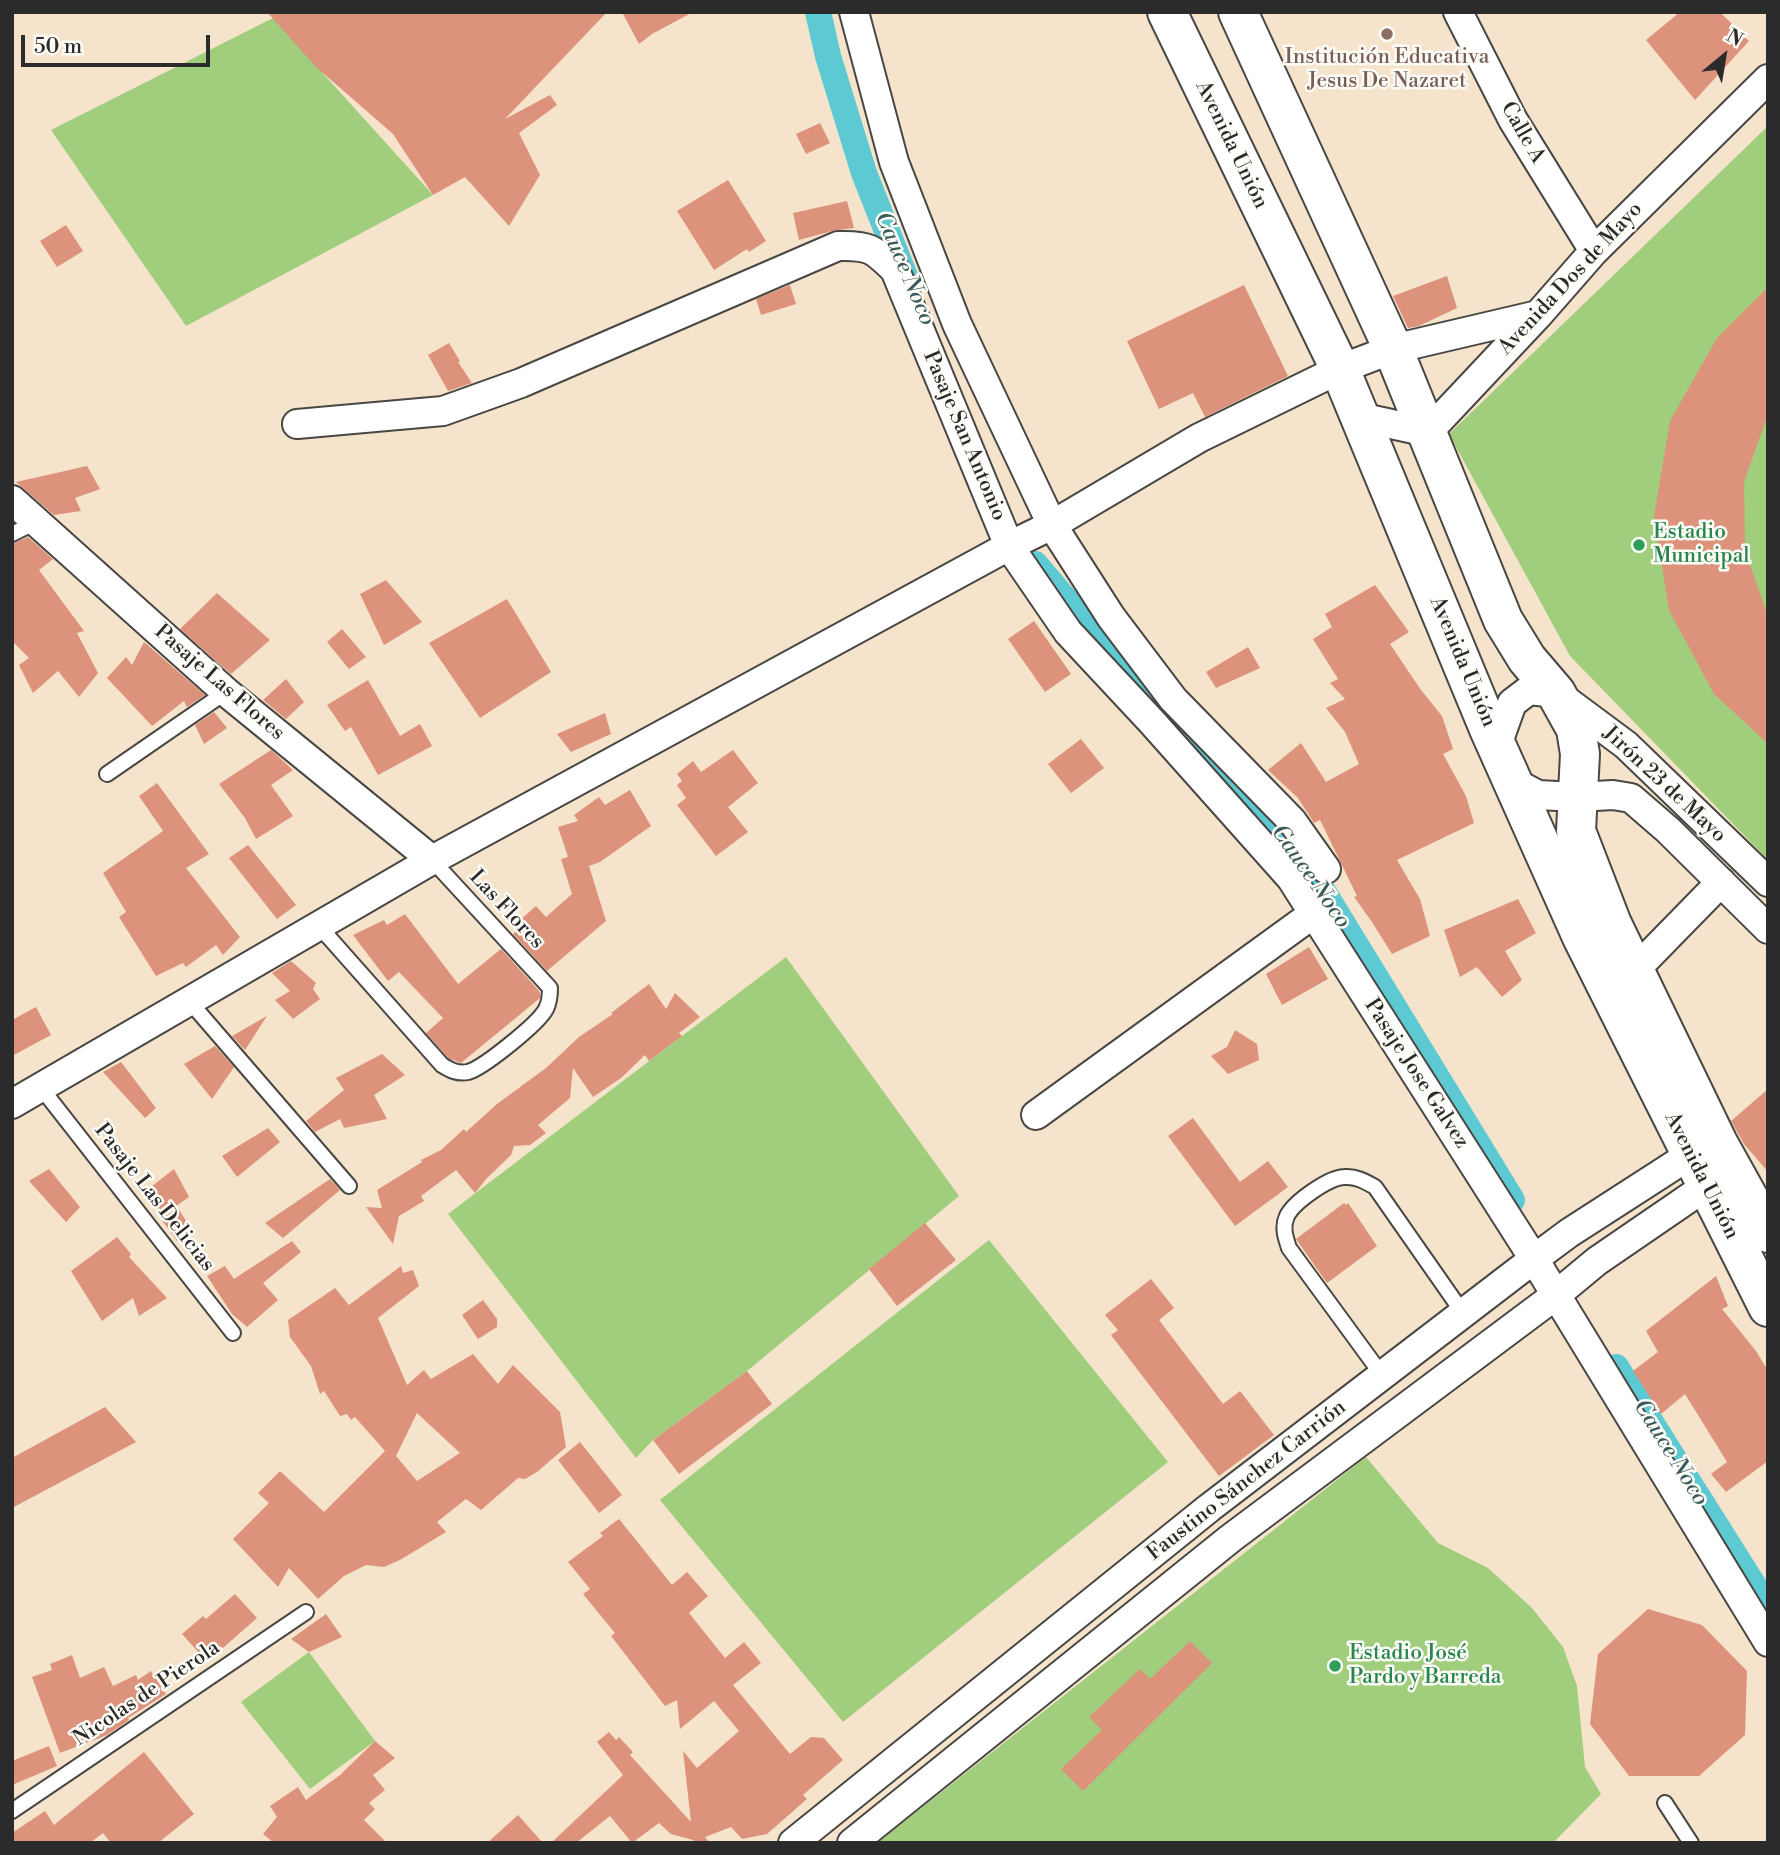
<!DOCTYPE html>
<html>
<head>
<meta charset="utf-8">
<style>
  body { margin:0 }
  #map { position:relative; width:1780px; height:1855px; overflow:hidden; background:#f5e4cb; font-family:"Libre Bodoni",serif }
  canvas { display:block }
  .frame { position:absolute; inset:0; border:14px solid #2b2b2b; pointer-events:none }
  .north { position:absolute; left:1689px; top:21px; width:70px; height:70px; -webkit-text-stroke:5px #fdfcf7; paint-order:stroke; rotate:30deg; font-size:19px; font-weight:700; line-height:28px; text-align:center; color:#2b2b2b }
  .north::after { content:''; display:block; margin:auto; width:24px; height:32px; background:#2b2b2b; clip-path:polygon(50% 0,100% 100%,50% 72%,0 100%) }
  .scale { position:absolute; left:21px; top:35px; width:189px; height:32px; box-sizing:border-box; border:4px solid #2b2b2b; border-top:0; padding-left:9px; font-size:21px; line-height:24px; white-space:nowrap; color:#2b2b2b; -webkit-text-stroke:5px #fdfcf7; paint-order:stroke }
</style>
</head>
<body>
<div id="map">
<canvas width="1780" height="1855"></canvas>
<div class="frame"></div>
<div class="north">N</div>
<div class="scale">50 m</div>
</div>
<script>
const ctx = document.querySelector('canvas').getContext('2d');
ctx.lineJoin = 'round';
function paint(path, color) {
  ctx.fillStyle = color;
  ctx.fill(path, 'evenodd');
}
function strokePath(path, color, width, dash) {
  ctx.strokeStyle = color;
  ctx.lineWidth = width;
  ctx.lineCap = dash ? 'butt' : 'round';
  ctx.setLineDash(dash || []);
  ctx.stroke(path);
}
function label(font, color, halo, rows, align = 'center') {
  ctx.font = font + ' "Libre Bodoni",serif';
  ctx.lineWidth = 5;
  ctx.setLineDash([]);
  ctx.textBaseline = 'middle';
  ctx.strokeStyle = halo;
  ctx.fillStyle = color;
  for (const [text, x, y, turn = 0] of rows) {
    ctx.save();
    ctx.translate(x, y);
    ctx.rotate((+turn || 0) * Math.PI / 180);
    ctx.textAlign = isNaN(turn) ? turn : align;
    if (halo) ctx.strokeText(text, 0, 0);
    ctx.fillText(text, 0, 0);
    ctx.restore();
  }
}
paint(new Path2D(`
  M 273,18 L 433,195 L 186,326 L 51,130 Z
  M 1768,126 L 1768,860 L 1570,656 L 1449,434 Z
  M 786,957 L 959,1196 L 747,1371 L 653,1440 L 636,1458 L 448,1214 Z
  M 989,1240 L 1168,1462 L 843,1722 L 660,1500 Z
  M 1366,1457 L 1438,1543 L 1488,1568 L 1532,1608 L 1563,1647 L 1577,1686 L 1585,1767 L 1601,1794 L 1553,1843 L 877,1843 Z
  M 309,1652 L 375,1741 L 310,1789 L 241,1702 Z`), '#a0ce7c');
strokePath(new Path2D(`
  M 818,12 L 828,56 L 864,173 L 908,284
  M 1035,564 L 1126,671 L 1278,828 L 1307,865 L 1512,1200
  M 1616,1367 L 1768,1608`), '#5dcad3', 26);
paint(new Path2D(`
  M 267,12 L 607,12 L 505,119 L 550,95 L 557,105 L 519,133 L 540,175 L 509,226 L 465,177 L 433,195 L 393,134 L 316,67 Z
  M 622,12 L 693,12 L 652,34 L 639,44 Z
  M 1680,12 L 1720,12 L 1749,41 L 1695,100 L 1646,40 Z
  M 820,123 L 830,143 L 806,154 L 796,134 Z
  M 728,180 L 766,241 L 749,252 L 747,249 L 714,270 L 677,211 Z
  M 847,201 L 854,228 L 832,231 L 799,240 L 793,213 Z
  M 66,225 L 83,251 L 57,267 L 40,241 Z
  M 1447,276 L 1457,308 L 1419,326 L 1408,328 L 1393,296 Z
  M 790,285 L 796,304 L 761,315 L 756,299 Z
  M 1244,285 L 1288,376 L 1205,417 L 1193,393 L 1159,409 L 1127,341 Z
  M 1768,287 L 1768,414 L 1744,482 L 1745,551 L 1768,616 L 1768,744 L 1714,694 L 1669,610 L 1654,516 L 1670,421 L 1717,338 Z
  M 449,343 L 460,361 L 458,362 L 472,383 L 448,391 L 428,355 Z
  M 87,466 L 100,489 L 75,498 L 81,511 L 54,515 L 16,482 Z
  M 28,537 L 53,559 L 39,570 L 84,631 L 77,633 L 98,673 L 79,697 L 58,671 L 33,693 L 19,665 L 29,658 L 12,641 L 12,544 Z
  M 386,580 L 422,622 L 384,645 L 360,594 Z
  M 1375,585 L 1409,632 L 1390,644 L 1421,690 L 1442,716 L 1453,749 L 1443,754 L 1466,796 L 1474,823 L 1397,860 L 1420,899 L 1430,936 L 1392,954 L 1372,922 L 1354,897 L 1357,896 L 1320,820 L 1314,823 L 1298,798 L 1268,770 L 1301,743 L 1326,782 L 1359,764 L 1345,732 L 1326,708 L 1345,699 L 1330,683 L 1338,679 L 1313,639 L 1332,627 L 1325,614 Z
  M 217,593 L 270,640 L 231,674 L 180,629 Z
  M 507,599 L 551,672 L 480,718 L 429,643 Z
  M 1034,621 L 1071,674 L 1045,692 L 1008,639 Z
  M 342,629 L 366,657 L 349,669 L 327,642 Z
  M 144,642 L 205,695 L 187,707 L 184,701 L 152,726 L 107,678 L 126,657 L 132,665 Z
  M 1248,647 L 1260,668 L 1216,688 L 1206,672 Z
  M 286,679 L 304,702 L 286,719 L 263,700 Z
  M 368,680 L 400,736 L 420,724 L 432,746 L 378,775 L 351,727 L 345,731 L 327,705 Z
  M 214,712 L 227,728 L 204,744 L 195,725 Z
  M 605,713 L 611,734 L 571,752 L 557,734 Z
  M 1081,739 L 1104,768 L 1071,793 L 1048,764 Z
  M 271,750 L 293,770 L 271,785 L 293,816 L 256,839 L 245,818 L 219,784 Z
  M 733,750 L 758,783 L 728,807 L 748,832 L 716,856 L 677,805 L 686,798 L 677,785 L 682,781 L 677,774 L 693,761 L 701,772 Z
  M 157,783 L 209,854 L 186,868 L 240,937 L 223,955 L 216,945 L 186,967 L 183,963 L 156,976 L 119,917 L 126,912 L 103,873 L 163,831 L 139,796 Z
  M 630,790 L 651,826 L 600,862 L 589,866 L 606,921 L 547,971 L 513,934 L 523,925 L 519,921 L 536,906 L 546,917 L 572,894 L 561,859 L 568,857 L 558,827 L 578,821 L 574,815 L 599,797 L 605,805 Z
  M 248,845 L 296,905 L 277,919 L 229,858 Z
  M 1518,899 L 1536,933 L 1505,951 L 1522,980 L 1502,997 L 1477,967 L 1460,977 L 1444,930 Z
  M 405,914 L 458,984 L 501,949 L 540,992 L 540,998 L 461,1063 L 448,1058 L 426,1033 L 443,1018 L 399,972 L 388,981 L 353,935 L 384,920 L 387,925 Z
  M 1309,947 L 1328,979 L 1282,1005 L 1266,974 Z
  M 291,961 L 316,983 L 313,989 L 320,999 L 293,1019 L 275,1000 L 290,991 L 272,973 Z
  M 649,984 L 666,1009 L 675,993 L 700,1017 L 679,1033 L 682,1036 L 649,1061 L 645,1055 L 621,1078 L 593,1097 L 573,1068 L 570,1098 L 538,1125 L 546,1133 L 530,1145 L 514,1146 L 511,1155 L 487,1178 L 475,1193 L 456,1170 L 421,1196 L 424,1201 L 399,1216 L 393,1244 L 366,1207 L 382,1208 L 377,1190 L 422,1162 L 421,1160 L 441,1150 L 464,1129 L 466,1132 L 497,1104 L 546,1068 L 579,1037 L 613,1014 L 611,1013 Z
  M 36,1007 L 51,1035 L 12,1056 L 12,1020 Z
  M 267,1016 L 245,1050 L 232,1036 Z
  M 1235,1030 L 1257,1044 L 1259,1060 L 1228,1074 L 1211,1056 L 1227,1047 Z
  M 215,1046 L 234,1067 L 212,1099 L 184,1064 Z
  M 382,1054 L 405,1075 L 374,1095 L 387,1119 L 344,1128 L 340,1119 L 315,1132 L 306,1121 L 344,1090 L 336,1078 Z
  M 121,1062 L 156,1108 L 145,1118 L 103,1072 Z
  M 1768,1089 L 1768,1172 L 1744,1144 L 1731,1121 Z
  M 1193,1118 L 1240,1182 L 1268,1161 L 1288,1187 L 1235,1226 L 1168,1136 Z
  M 268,1128 L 280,1142 L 237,1177 L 222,1156 Z
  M 49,1169 L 80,1207 L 66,1222 L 29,1181 Z
  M 174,1169 L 189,1197 L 162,1216 L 147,1190 Z
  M 330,1179 L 340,1190 L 283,1238 L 265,1223 Z
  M 1344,1203 L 1346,1205 L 1348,1203 L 1377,1246 L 1327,1283 L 1296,1239 Z
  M 178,1208 L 191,1229 L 177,1241 L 161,1219 Z
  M 925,1223 L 956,1260 L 897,1306 L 869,1269 Z
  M 117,1237 L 131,1254 L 129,1257 L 167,1298 L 139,1316 L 133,1298 L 102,1321 L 71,1271 Z
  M 292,1241 L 301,1252 L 263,1283 L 278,1300 L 247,1327 L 232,1314 L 207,1276 L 225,1266 L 234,1279 Z
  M 401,1266 L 403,1273 L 413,1270 L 419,1286 L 378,1318 L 407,1385 L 424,1370 L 431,1379 L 473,1354 L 498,1384 L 513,1365 L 560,1412 L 566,1447 L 537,1472 L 525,1479 L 518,1478 L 481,1510 L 466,1499 L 437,1522 L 446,1532 L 400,1560 L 384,1567 L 366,1565 L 344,1576 L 318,1599 L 289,1568 L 278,1587 L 233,1539 L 269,1503 L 258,1493 L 280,1471 L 324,1512 L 385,1451 L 355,1417 L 351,1420 L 347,1414 L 340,1416 L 324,1391 L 320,1394 L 311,1366 L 290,1337 L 288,1320 L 335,1288 L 349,1305 ZM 417,1413 L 460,1453 L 417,1481 L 396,1456 Z
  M 1716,1276 L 1728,1306 L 1722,1309 L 1756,1351 L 1768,1371 L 1768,1461 L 1726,1492 L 1711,1474 L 1727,1462 L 1685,1394 L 1661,1414 L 1633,1371 L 1658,1352 L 1646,1331 Z
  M 1151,1279 L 1174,1308 L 1159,1320 L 1223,1404 L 1240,1391 L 1274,1435 L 1219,1476 L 1111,1335 L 1118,1330 L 1105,1315 Z
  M 483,1300 L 497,1319 L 497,1327 L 478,1339 L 462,1315 Z
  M 747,1371 L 772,1404 L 679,1474 L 653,1440 Z
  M 105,1407 L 136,1442 L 12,1508 L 12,1458 Z
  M 580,1442 L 622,1495 L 599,1513 L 558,1460 Z
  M 619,1519 L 672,1585 L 687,1572 L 708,1596 L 689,1613 L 725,1658 L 744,1642 L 761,1663 L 733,1685 L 790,1754 L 811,1737 L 824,1738 L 843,1760 L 803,1795 L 807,1799 L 767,1834 L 742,1839 L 731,1827 L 705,1837 L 710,1843 L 694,1841 L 693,1840 L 671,1834 L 659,1823 L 632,1843 L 610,1816 L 576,1843 L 551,1843 L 623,1775 L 597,1742 L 609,1732 L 616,1740 L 619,1737 L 633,1752 L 630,1755 L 691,1822 L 683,1751 L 697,1768 L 739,1731 L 714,1701 L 680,1729 L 677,1700 L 665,1706 L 611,1636 L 615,1633 L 583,1594 L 590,1589 L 568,1562 L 603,1536 L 600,1533 Z
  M 235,1594 L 257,1618 L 207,1662 L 182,1634 L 203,1616 L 206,1619 Z
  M 1648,1609 L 1702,1625 L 1747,1671 L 1745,1735 L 1699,1776 L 1629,1776 L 1590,1724 L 1598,1654 Z
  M 326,1614 L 342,1637 L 309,1652 L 291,1639 Z
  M 1190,1641 L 1212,1663 L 1083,1791 L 1061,1769 L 1102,1730 L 1089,1717 L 1140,1669 L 1150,1679 Z
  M 72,1655 L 80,1678 L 104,1667 L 113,1686 L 136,1675 L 138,1680 L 151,1671 L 166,1694 L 128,1718 L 129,1720 L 107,1735 L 60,1753 L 32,1677 L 52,1670 L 50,1664 Z
  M 375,1741 L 395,1758 L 373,1775 L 385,1790 L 369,1803 L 375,1809 L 364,1820 L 387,1843 L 274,1843 L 263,1834 L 277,1817 L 270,1806 L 298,1787 L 306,1800 L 340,1775 Z
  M 49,1746 L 57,1766 L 12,1785 L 12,1761 Z
  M 144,1752 L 194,1814 L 158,1843 L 111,1843 L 103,1833 L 90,1843 L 12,1843 L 12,1833 L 45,1811 L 54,1825 Z
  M 518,1815 L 543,1843 L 487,1843 Z`), '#dd927b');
const lane = new Path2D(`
  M 12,534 L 36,522
  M 107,774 L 226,692
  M 318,925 L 442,1065 C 450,1070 457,1074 468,1072 C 483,1068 538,1024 546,1009 C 549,1003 550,995 550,988 L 432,860
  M 190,1002 L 349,1186
  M 42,1089 L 233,1333
  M 1382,1375 L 1289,1248 C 1285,1236 1282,1227 1287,1216 C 1294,1202 1329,1177 1345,1177 C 1356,1176 1366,1182 1375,1187 L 1463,1313
  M 1665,1803 L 1691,1843
  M 12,1811 L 306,1612`);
const street = new Path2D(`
  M 854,12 L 894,162 L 957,324 L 1052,525 L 1111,617 L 1173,699 L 1292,821 L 1326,869
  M 1458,12 L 1513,120 L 1594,251
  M 1359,417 L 1428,432 L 1538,315 L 1594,251 L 1768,79
  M 297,424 L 443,411 L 521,383 L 838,246 C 869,245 874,249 895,270 L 1009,546 L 1068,632 L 1152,722 L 1291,878 L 1534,1259 L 1768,1642
  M 12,500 L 226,692 L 432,860
  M 1497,745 L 1512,703 L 1529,690 L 1556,693 L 1626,745 L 1768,882
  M 1513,782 L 1538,795 L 1577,797 L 1613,795 L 1631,798 L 1668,830 L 1768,929
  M 1635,970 L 1721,882
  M 12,1104 L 432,860 L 1009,546 L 1052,525 L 1199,438 L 1340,369 L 1393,349 L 1538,315
  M 1036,1115 L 1313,914
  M 793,1843 L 1209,1508 L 1534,1259 L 1569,1233 L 1690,1155 L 1709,1147
  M 852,1843 L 1231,1538 L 1556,1295 L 1597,1261 L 1721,1176`);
const secondary = new Path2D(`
  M 1167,12 L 1340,369 L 1489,729 L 1582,937 L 1768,1307
  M 1238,12 L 1393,349 L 1503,620 L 1527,659 L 1556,693 L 1576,729 L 1580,754 L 1576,831 L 1612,924 L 1718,1143 L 1768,1233`);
strokePath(lane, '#494743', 18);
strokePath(street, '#494743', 32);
strokePath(secondary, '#494743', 42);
strokePath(lane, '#fff', 14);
strokePath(street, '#fff', 28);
strokePath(secondary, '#fff', 38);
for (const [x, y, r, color] of [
  [1387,34,7,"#8d6e63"],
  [1639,545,7,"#2e9e5b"],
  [1335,1666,7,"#2e9e5b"]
]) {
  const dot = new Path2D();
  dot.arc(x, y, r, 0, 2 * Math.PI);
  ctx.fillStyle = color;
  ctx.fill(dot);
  strokePath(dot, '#fdfcf7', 2.5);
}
label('21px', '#785e54', '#fdfcf7', [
  ["Institución Educativa",1387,58],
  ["Jesus De Nazaret",1387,82]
]);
label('21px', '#2b2b2b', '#fdfcf7', [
  ["Calle A",1522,133,60],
  ["Avenida Unión",1231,145,64],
  ["Avenida Dos de Mayo",1571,279,-47],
  ["Pasaje San Antonio",964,436,67],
  ["Avenida Unión",1462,662,67],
  ["Pasaje Las Flores",219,683,41],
  ["Jirón 23 de Mayo",1664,785,43],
  ["Las Flores",506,910,47],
  ["Pasaje Jose Galvez",1416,1074,57],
  ["Avenida Unión",1701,1176,63],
  ["Pasaje Las Delicias",154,1198,52],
  ["Faustino Sánchez Carrión",1247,1481,-38],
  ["Nicolas de Pierola",147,1694,-34]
]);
label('21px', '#27864d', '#fdfcf7', [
  ["Estadio",1653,533],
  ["Municipal",1653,557],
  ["Estadio José",1349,1654],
  ["Pardo y Barreda",1349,1678]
], 'left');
label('italic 23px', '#3a5b5d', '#fdfcf7', [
  ["Cauce Noco",904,269,67],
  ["Cauce Noco",1310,877,55],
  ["Cauce Noco",1670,1453,58]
]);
</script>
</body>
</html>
